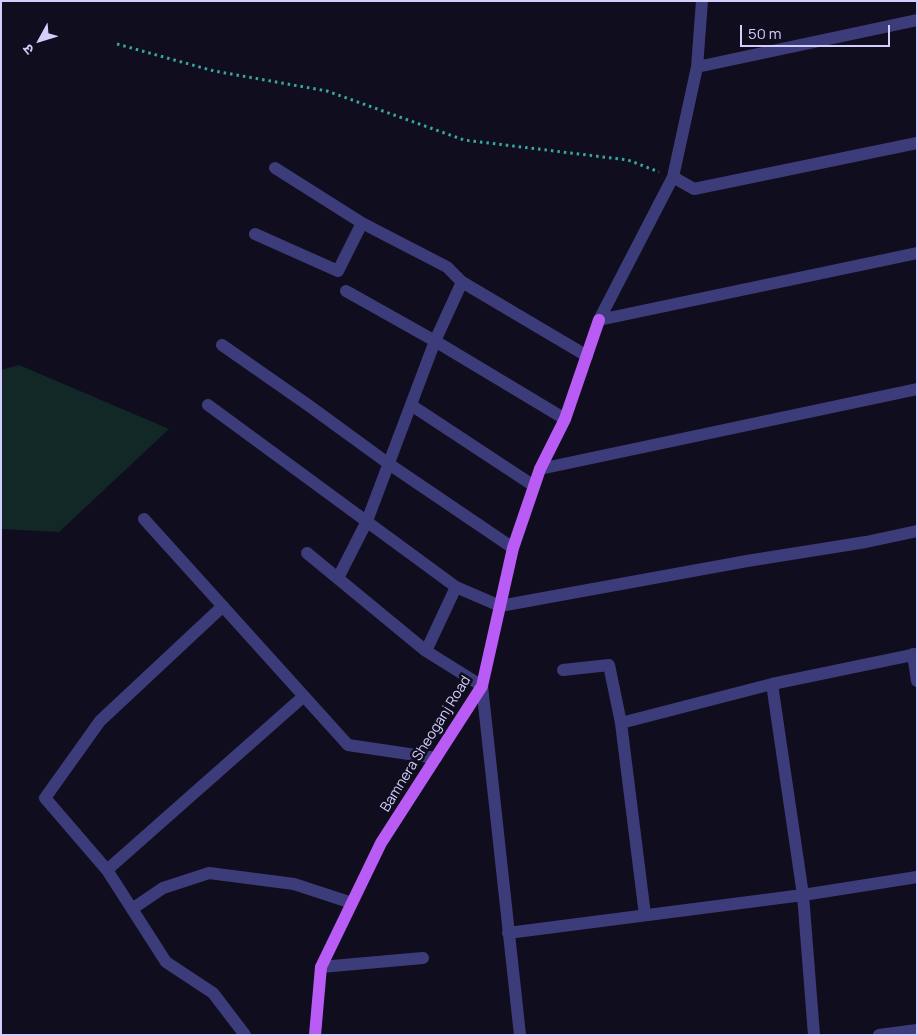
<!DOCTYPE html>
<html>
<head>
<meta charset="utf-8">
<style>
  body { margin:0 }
  #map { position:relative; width:918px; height:1036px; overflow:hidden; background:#100e1e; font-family:Manrope,"Noto Sans Devanagari",sans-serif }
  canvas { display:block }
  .frame { position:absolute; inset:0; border:2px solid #d3cefc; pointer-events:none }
  .north { position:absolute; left:15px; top:15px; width:50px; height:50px; -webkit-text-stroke:4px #100e1e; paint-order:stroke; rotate:231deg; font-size:14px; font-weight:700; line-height:20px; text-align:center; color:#d3cefc }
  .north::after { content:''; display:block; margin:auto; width:18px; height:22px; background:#d3cefc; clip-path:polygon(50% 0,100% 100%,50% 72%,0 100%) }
  .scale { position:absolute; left:740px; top:25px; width:150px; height:22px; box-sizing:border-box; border:2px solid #d3cefc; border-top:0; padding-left:6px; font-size:15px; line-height:18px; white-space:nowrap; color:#d3cefc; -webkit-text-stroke:4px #100e1e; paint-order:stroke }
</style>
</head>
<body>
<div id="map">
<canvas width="918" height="1036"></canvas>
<div class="frame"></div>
<div class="north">उ</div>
<div class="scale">50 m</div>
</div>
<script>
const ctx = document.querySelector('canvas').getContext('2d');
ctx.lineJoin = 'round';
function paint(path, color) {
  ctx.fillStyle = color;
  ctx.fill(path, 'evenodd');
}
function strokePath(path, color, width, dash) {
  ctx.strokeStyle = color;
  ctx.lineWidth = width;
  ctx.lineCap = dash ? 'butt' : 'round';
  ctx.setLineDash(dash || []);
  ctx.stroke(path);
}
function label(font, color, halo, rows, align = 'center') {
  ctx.font = font + ' Manrope,sans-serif';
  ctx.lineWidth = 5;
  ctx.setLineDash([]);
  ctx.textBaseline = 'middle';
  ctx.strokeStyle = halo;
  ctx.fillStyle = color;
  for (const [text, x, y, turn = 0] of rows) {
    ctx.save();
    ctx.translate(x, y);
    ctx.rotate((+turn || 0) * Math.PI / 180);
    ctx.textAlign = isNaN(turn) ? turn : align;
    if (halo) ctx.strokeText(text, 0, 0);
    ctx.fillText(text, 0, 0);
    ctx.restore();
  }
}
paint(new Path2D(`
  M 19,365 L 169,429 L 59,532 L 1,529 L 1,370 Z`), '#112827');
strokePath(new Path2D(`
  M 117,44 L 214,71 L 327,91 L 464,140 L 628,160 L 659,172`), '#35a9a0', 3, [2.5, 4]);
strokePath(new Path2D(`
  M 697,67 L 917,20
  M 275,168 L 362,223 L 447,267 L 462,282 L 587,356
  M 673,177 L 694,189 L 917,143
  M 255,234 L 338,271 L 362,223
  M 346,291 L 435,341 L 565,419
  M 599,320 L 673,177 L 697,67 L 702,1
  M 599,320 L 917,253
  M 222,345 L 308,405 L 389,464 L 513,548
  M 208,405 L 456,587 L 500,606 L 747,561 L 866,542 L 917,531
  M 411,405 L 534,486
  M 540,469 L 917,389
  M 144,519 L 348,745 L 436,758
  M 307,553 L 426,651 L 482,686 L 520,1035
  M 338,578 L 367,521 L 435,341 L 462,282
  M 223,606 L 100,721 L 45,798 L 107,870 L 166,962 L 213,993 L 245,1035
  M 426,651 L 456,587
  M 913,654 L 917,681
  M 563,670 L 609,665 L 621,723 L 645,915
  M 772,684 L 803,895 L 814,1035
  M 621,723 L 772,684 L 917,654
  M 107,870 L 304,696
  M 132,909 L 163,888 L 209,873 L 294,884 L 352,903
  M 508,933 L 803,895 L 917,877
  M 321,967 L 423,958
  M 879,1035 L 917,1030`), '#3d3c7b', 12);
strokePath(new Path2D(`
  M 315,1035 L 321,967 L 381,843 L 482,686 L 513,548 L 540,469 L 565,419 L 599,320`), '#b95cf5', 12);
label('14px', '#d3cefc', '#100e1e', [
  ["Bamnera Sheoganj Road",426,744,-58]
]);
</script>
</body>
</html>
